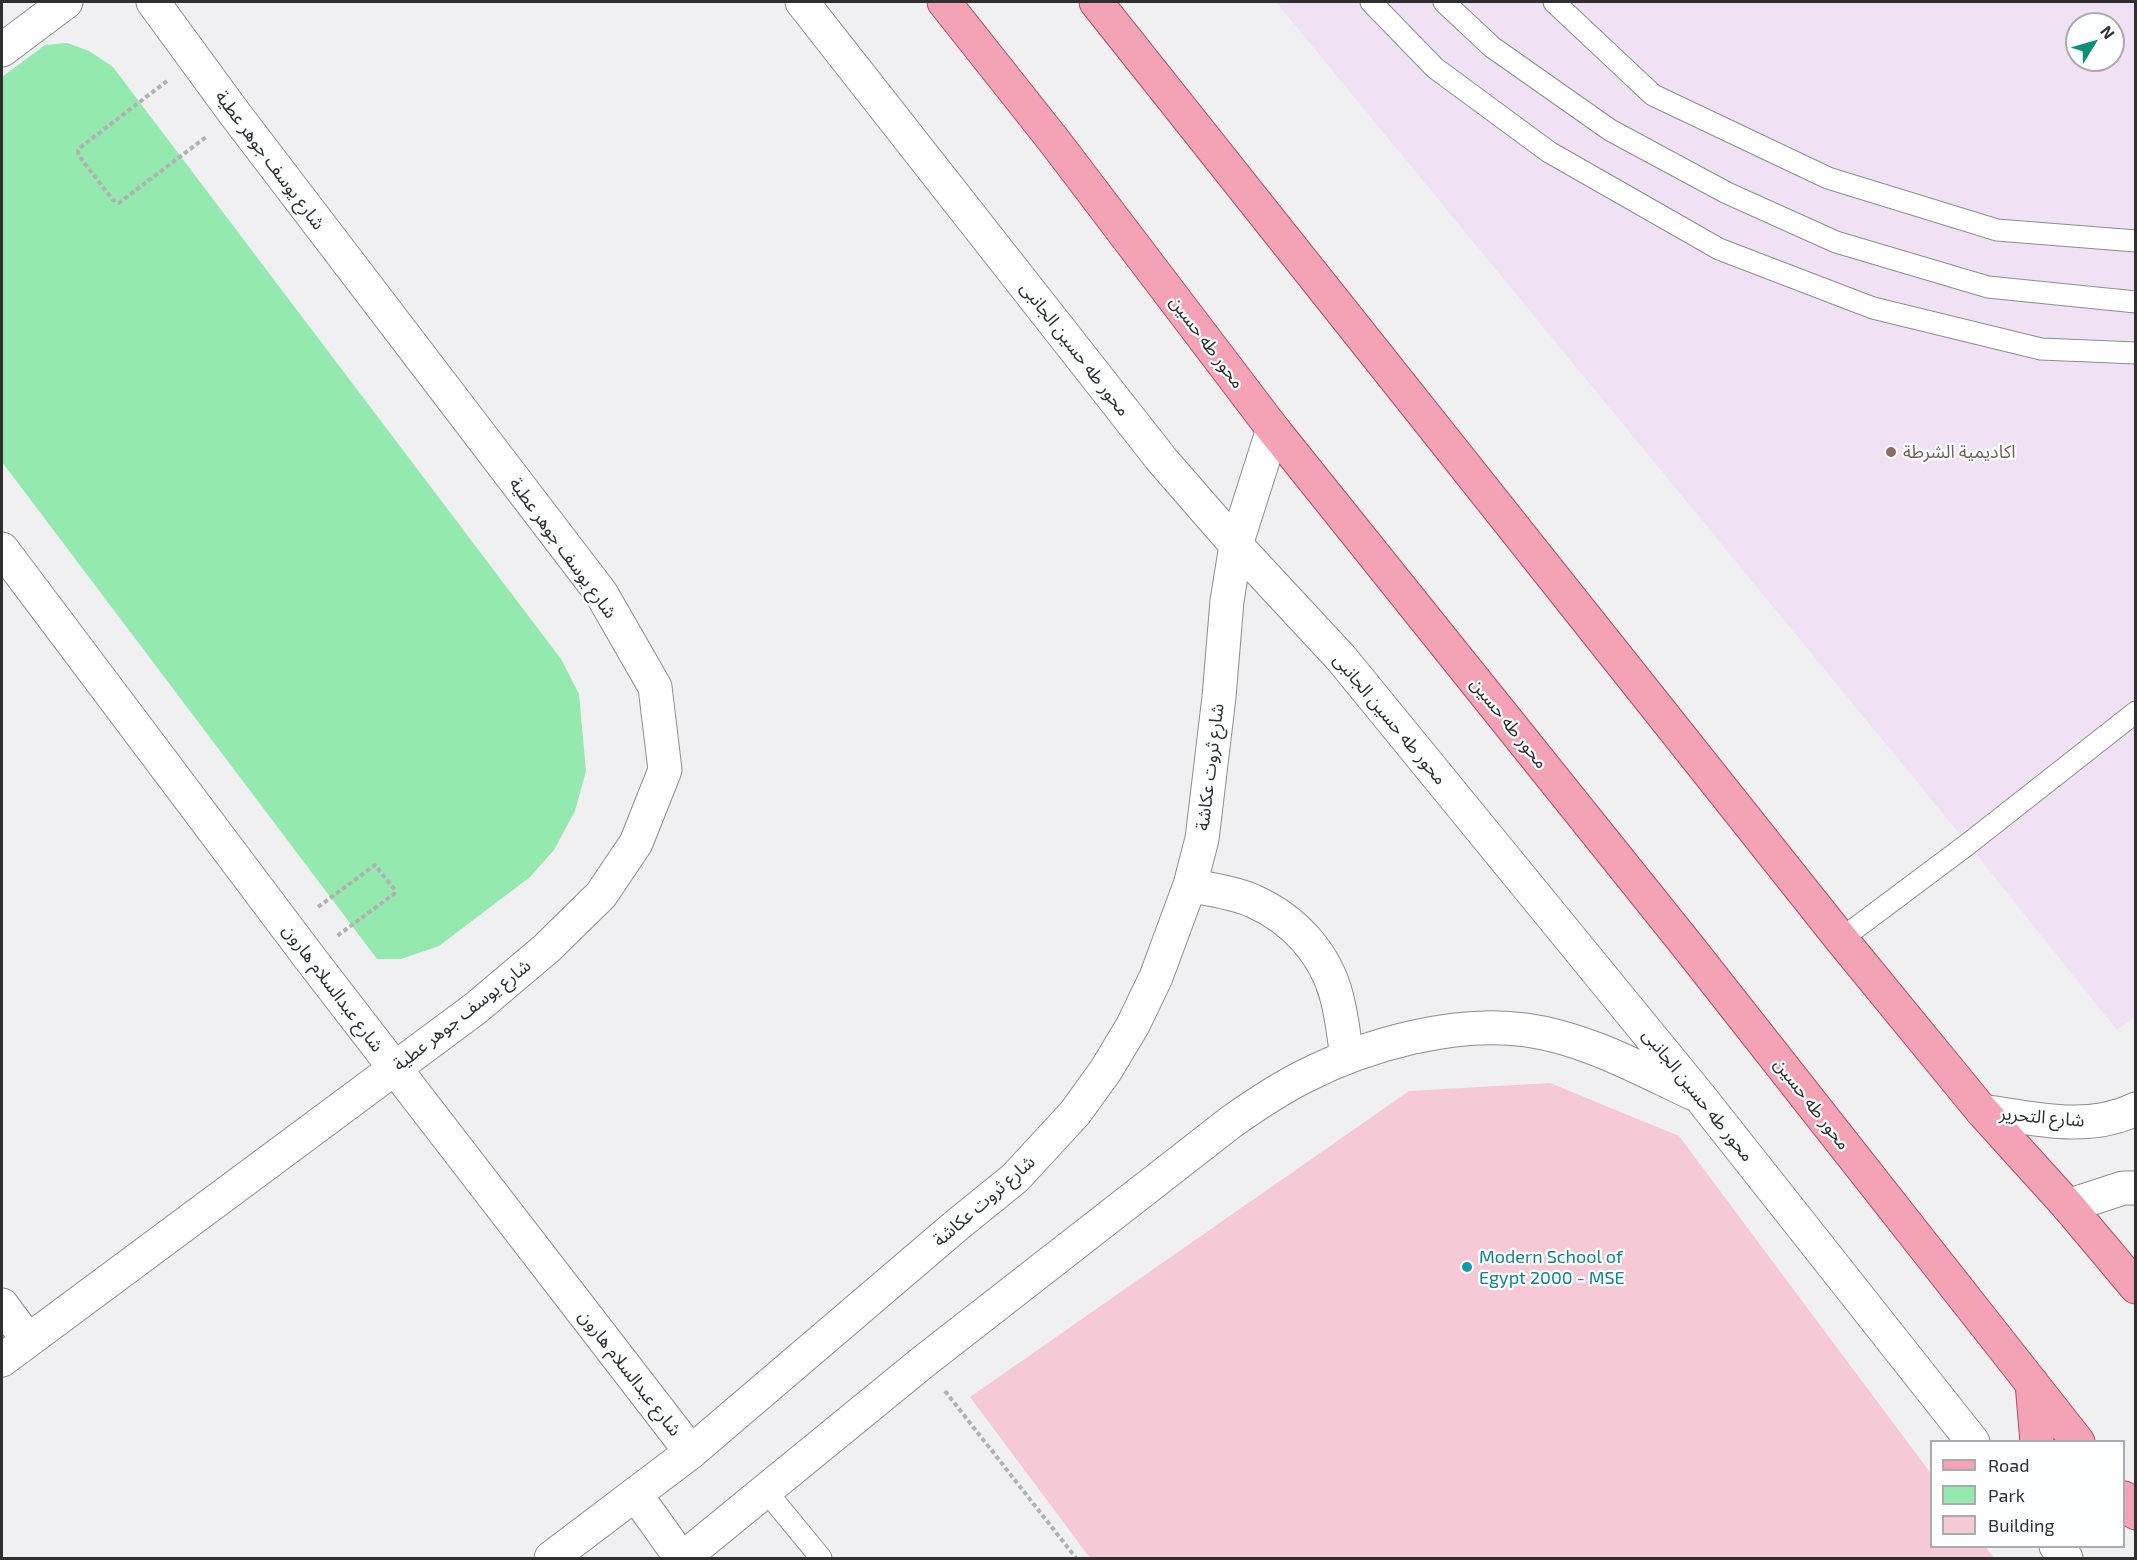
<!DOCTYPE html>
<html>
<head>
<meta charset="utf-8">
<style>
  body { margin:0 }
  #map { position:relative; width:2137px; height:1560px; overflow:hidden; background:#f0f0f3; font-family:"Exo 2",sans-serif }
  canvas { display:block }
  .frame { position:absolute; inset:0; border:3px solid #2f2f30; pointer-events:none }
  .legend { position:absolute; left:1930px; top:1440px; width:195px; height:108px; box-sizing:border-box; background:#fdfeff; border:2px solid #ababac; margin:0; padding:8px 10px; list-style:none; font-size:18px; color:#2f2f30 }
  .legend li { display:flex; align-items:center; gap:12px; height:30px }
  .legend b { width:30px; border:2px solid #ababac }
  .north { position:absolute; left:2065px; top:12px; width:60px; height:60px; box-sizing:border-box; background:#fdfeff; border:2px solid #ababac; border-radius:50%; rotate:53deg; font-size:16px; font-weight:700; line-height:24px; text-align:center; color:#2f2f30 }
  .north::after { content:''; display:block; margin:auto; width:21px; height:27px; background:#08927c; clip-path:polygon(50% 0,100% 100%,50% 72%,0 100%) }
</style>
</head>
<body>
<div id="map">
<canvas width="2137" height="1560"></canvas>
<div class="frame"></div>
<ul class="legend">
<li><b style="height:8px;background:#f4a2b6"></b>Road</li>
<li><b style="height:16px;background:#94eaae"></b>Park</li>
<li><b style="height:16px;background:#f5cad6"></b>Building</li>
</ul>
<div class="north">N</div>
</div>
<script>
const ctx = document.querySelector('canvas').getContext('2d');
ctx.lineJoin = 'round';
function paint(path, color) {
  ctx.fillStyle = color;
  ctx.fill(path, 'evenodd');
}
function strokePath(path, color, width, dash) {
  ctx.strokeStyle = color;
  ctx.lineWidth = width;
  ctx.lineCap = dash ? 'butt' : 'round';
  ctx.setLineDash(dash || []);
  ctx.stroke(path);
}
function label(font, color, halo, rows, align = 'center') {
  ctx.font = font + ' "Exo 2","Noto Sans Arabic",sans-serif';
  ctx.lineWidth = 4.5;
  ctx.setLineDash([]);
  ctx.textBaseline = 'middle';
  ctx.strokeStyle = halo;
  ctx.fillStyle = color;
  for (const [text, x, y, turn = 0] of rows) {
    ctx.save();
    ctx.translate(x, y);
    ctx.rotate((+turn || 0) * Math.PI / 180);
    ctx.textAlign = isNaN(turn) ? turn : align;
    if (halo) ctx.strokeText(text, 0, 0);
    ctx.fillText(text, 0, 0);
    ctx.restore();
  }
}
paint(new Path2D(`
  M 1276,2 L 2135,2 L 2135,1017 L 2117,1030 L 1968,844 ZM 2077,24 L 2113,24 L 2113,60 L 2077,60 Z`), '#f0e1f4');
paint(new Path2D(`
  M 67,43 L 89,51 L 113,67 L 561,659 L 579,694 L 586,771 L 575,811 L 554,850 L 530,877 L 439,946 L 401,959 L 377,959 L 2,462 L 2,77 L 45,45 Z`), '#94eaae');
paint(new Path2D(`
  M 1550,1083 L 1679,1136 L 1932,1475 L 1932,1546 L 1985,1546 L 1994,1558 L 1090,1558 L 970,1397 L 1409,1091 Z`), '#f5cad6');
const service = new Path2D(`
  M 1371,2 L 1435,68 L 1549,152 L 1719,249 L 1873,308 L 2041,349 L 2136,353
  M 1444,2 L 1492,47 L 1610,130 L 1727,193 L 1836,242 L 1988,287 L 2136,302
  M 1554,2 L 1653,95 L 1828,178 L 1997,230 L 2136,241
  M 1841,939 L 1968,844 L 2136,712
  M 766,1491 L 821,1558`);
const minor = new Path2D(`
  M 2,50 L 66,2
  M 2,549 L 309,957 L 691,1452
  M 2,1305 L 28,1340
  M 2,1360 L 476,1008 L 547,948 L 601,895 L 636,843 L 665,770 L 655,687 L 601,593 L 235,114 L 153,2`);
const tertiary = new Path2D(`
  M 802,2 L 1162,460 L 1236,545 L 1341,658 L 1700,1097 L 1973,1442
  M 1190,885 C 1210,890 1234,892 1253,901 C 1294,919 1326,954 1337,998 C 1342,1017 1344,1038 1347,1057
  M 1982,1111 C 2032,1118 2087,1133 2136,1109
  M 2068,1206 L 2123,1188 L 2136,1188
  M 636,1495 L 681,1558
  M 2056,1546 L 2066,1558
  M 551,1558 L 691,1452 L 957,1225 L 1015,1178 L 1075,1113 L 1106,1070 L 1133,1025 L 1156,977 L 1190,885 L 1202,839 L 1219,697 L 1227,601 L 1236,545 L 1273,429
  M 683,1558 L 923,1362 L 1231,1122 C 1255,1105 1279,1089 1305,1076 C 1368,1044 1456,1020 1526,1030 C 1585,1038 1639,1068 1692,1093`);
const primary = new Path2D(`
  M 944,2 L 1055,142 L 1273,429 L 1690,949 L 2078,1442
  M 1096,2 L 1841,939 L 1982,1111 L 2068,1206 L 2136,1287
  M 2032,1383 L 2037,1442
  M 2124,1498 L 2136,1513`);
strokePath(service, '#8d8d8f', 23);
strokePath(minor, '#8d8d8f', 35);
strokePath(tertiary, '#8d8d8f', 35);
strokePath(primary, '#aa5168', 35);
strokePath(new Path2D(`
  M 167,81 L 81,147 L 78,151 L 79,156 L 113,200 L 119,203 L 206,137
  M 318,907 L 375,865 L 395,890 L 394,894 L 337,936
  M 945,1391 L 1076,1558`), '#b1b1b4', 4, [4.5, 3]);
strokePath(service, '#fff', 21);
strokePath(minor, '#fff', 33);
strokePath(tertiary, '#fff', 33);
strokePath(primary, '#f4a2b6', 33);
for (const [x, y, r, color] of [
  [1891,452,6,"#8d6e63"],
  [1467,1267,6,"#0f9aa8"]
]) {
  const dot = new Path2D();
  dot.arc(x, y, r, 0, 2 * Math.PI);
  ctx.fillStyle = color;
  ctx.fill(dot);
  strokePath(dot, '#fdfeff', 2);
}
label('18px', '#2f2f30', '#fdfeff', [
  ["شارع يوسف جوهر عطية",270,160,53],
  ["محور طه حسين",1207,342,53],
  ["محور طه حسين الجانبى",1075,349,52],
  ["شارع يوسف جوهر عطية",563,548,54],
  ["محور طه حسين الجانبى",1390,719,50],
  ["محور طه حسين",1509,723,51],
  ["شارع ثروت عكاشة",1210,767,-83],
  ["شارع عبدالسلام هارون",333,988,53],
  ["شارع يوسف جوهر عطية",462,1015,-38],
  ["محور طه حسين الجانبى",1698,1095,51],
  ["محور طه حسين",1812,1104,52],
  ["شارع التحرير",2042,1117,5],
  ["شارع ثروت عكاشة",984,1201,-41],
  ["شارع عبدالسلام هارون",630,1373,52]
]);
label('18px', '#785e54', '#fdfeff', [
  ["اكاديمية الشرطة",1903,452]
], 'left');
label('18px', '#0d838f', '#fdfeff', [
  ["Modern School of",1479,1257],
  ["Egypt 2000 - MSE",1479,1278]
], 'left');
</script>
</body>
</html>
